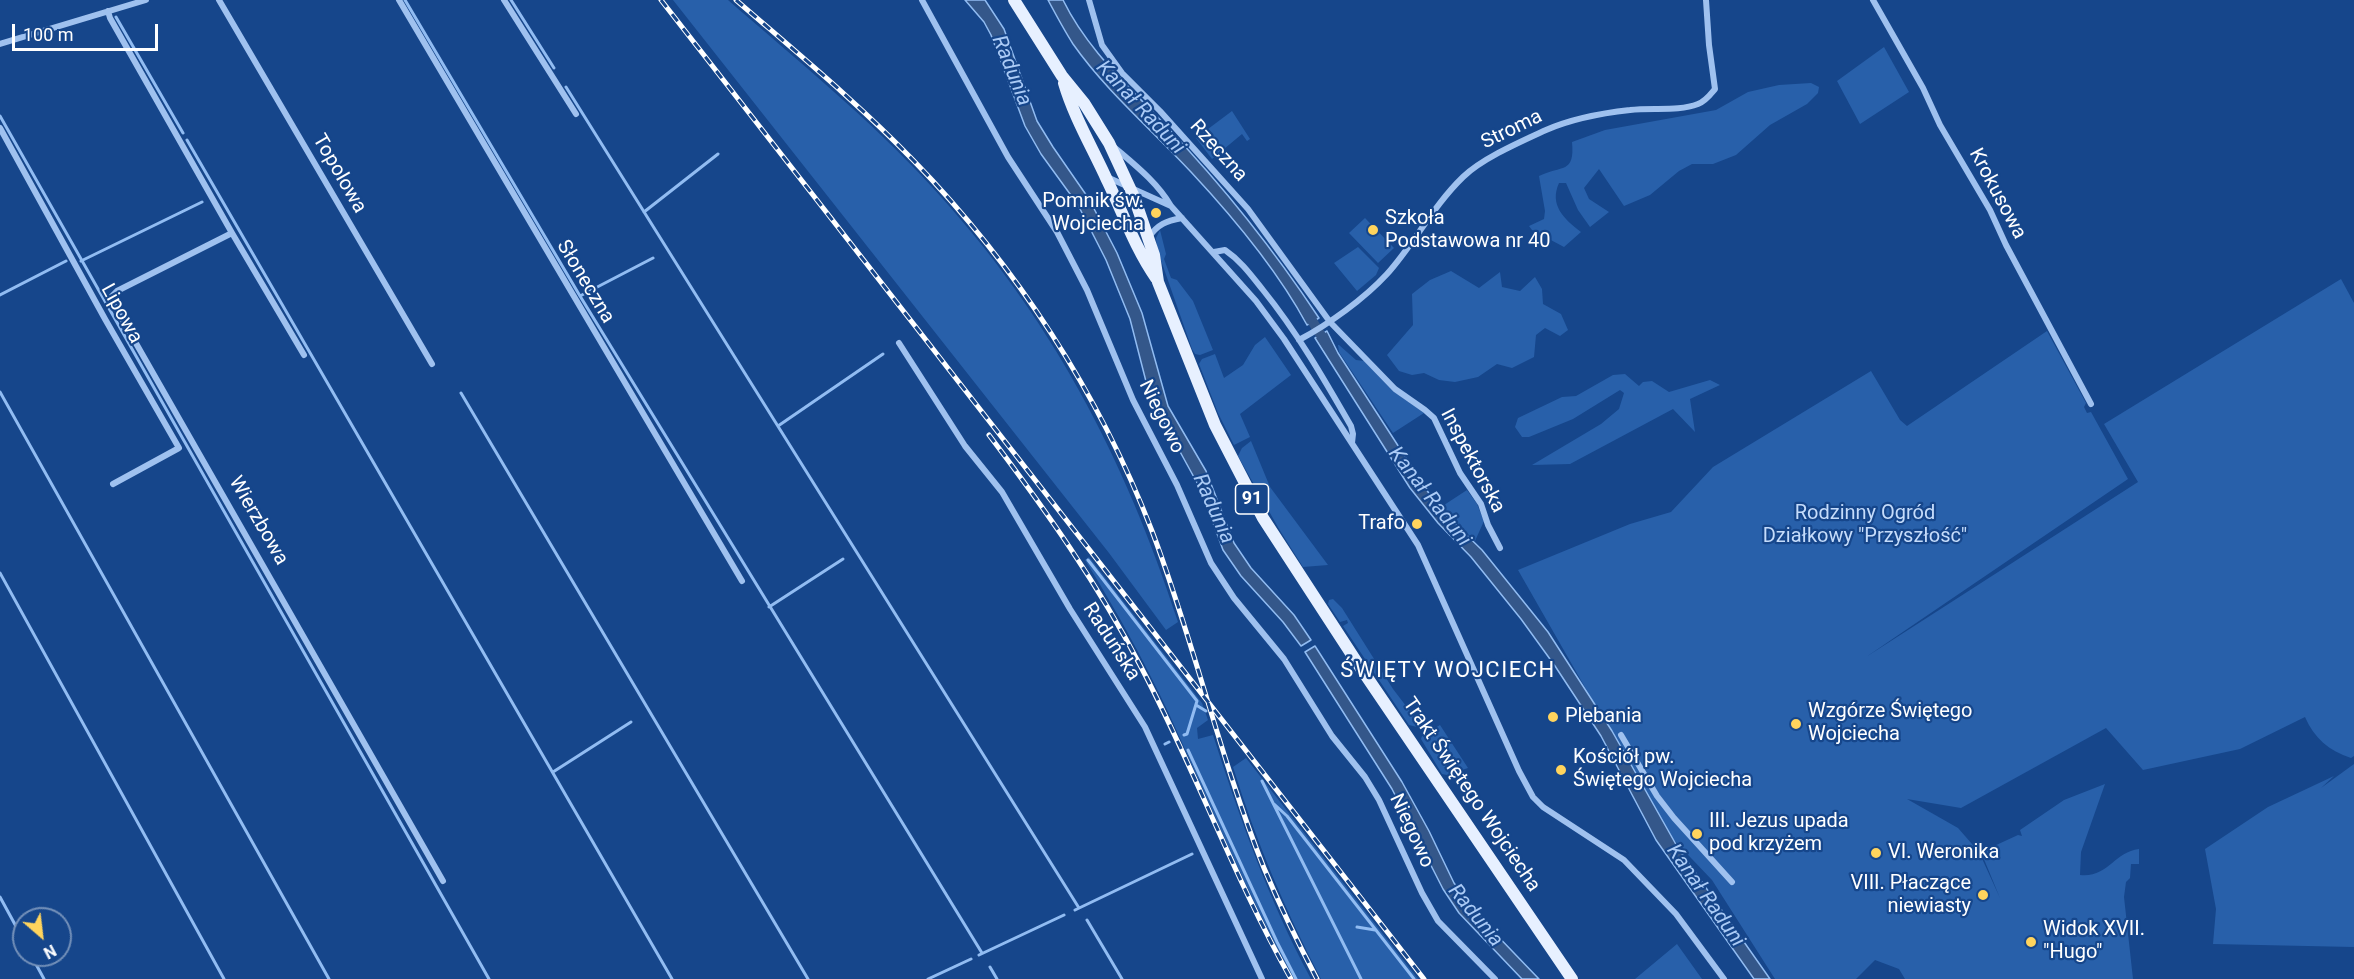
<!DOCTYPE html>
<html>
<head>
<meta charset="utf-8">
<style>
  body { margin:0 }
  #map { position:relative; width:2354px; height:979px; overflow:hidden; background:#16468b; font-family:Roboto,sans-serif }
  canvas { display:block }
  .north { position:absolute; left:12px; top:907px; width:60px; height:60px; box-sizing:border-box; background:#16468b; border:2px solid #7390b9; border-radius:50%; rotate:152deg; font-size:16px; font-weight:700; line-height:24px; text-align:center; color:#fff }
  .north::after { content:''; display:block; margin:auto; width:21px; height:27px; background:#ffd45d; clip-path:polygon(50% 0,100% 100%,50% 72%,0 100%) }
  .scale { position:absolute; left:12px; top:24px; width:146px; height:27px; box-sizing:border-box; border:3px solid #fff; border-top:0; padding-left:8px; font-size:18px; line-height:21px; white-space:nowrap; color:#fff; -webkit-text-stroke:4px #16468b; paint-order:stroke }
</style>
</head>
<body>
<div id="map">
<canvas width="2354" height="979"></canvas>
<div class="north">N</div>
<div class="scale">100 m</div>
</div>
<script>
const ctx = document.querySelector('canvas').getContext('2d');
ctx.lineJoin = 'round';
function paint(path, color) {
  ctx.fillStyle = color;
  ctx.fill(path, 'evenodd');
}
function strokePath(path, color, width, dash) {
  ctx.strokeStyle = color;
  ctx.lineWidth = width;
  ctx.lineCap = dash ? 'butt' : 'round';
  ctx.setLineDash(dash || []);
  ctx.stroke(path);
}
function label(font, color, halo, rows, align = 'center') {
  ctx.font = font + ' Roboto,sans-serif';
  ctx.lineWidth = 4.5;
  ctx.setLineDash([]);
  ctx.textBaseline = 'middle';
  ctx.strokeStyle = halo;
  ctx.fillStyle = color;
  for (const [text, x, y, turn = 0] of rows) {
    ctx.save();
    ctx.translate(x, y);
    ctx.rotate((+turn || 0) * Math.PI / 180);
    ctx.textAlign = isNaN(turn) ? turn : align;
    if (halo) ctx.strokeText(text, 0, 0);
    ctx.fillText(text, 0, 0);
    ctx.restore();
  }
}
paint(new Path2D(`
  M 673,0 L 728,0 C 798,61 870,119 932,187 C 1050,315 1125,458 1178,622 L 1166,630 L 1109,553 Z
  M 1884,47 L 1909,92 L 1860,124 L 1837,81 Z
  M 1811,83 L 1819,87 L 1818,93 L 1807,104 L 1770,125 L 1736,155 L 1713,164 L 1692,164 L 1679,171 L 1650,195 L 1624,206 L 1599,169 L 1584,188 L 1589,199 L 1609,212 L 1590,227 L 1578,210 L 1566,183 L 1559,183 C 1549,205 1564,219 1581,232 L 1564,247 L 1532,230 L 1529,226 L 1544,219 L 1545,211 L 1539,176 C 1562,165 1575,174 1572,142 L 1605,130 L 1716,110 L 1748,92 L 1779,85 Z
  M 1232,111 L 1250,139 L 1247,141 L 1242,134 L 1212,159 L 1196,138 Z
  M 1365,218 L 1394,248 L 1378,263 L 1349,233 Z
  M 1160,230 L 1166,254 L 1164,259 L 1171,278 L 1177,280 L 1193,301 L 1213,350 L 1200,355 L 1195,354 L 1192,349 L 1157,249 L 1156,238 Z
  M 1358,247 L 1379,268 L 1376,275 L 1357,291 L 1334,263 Z
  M 1451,271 L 1479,288 L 1500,272 L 1502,287 L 1520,291 L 1535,277 L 1542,289 L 1543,304 L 1561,314 L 1568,330 L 1560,336 L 1545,328 L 1536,335 L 1534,357 L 1512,368 L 1497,364 L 1478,377 L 1455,382 L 1439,380 L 1424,373 L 1412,375 L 1399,371 L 1387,355 L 1413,325 L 1412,294 L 1430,280 Z
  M 2341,279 L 2354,303 L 2354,756 L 2351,758 C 2329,751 2314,738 2305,717 L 2240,749 L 2143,770 L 2106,728 L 1961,808 L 1907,799 L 1958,828 L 1979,852 L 2000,898 L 1981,852 L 2018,835 L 2022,836 L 2020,830 L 2064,800 L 2105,784 L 2081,852 L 2080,875 C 2108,878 2114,852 2139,849 L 2139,864 L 2131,864 L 2130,878 L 2126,882 L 2124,897 L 2133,979 L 1905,979 L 1899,969 L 1875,960 L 1856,979 L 1775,979 L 1712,880 L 1670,836 L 1518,570 L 1630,524 L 1671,512 L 1713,467 L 1871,371 L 1900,420 L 1907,426 L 2047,331 L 2086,403 L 2084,407 L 2087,413 L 2091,412 L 2128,479 L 1866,657 L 2138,482 L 2104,424 Z
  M 1265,337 L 1291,375 L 1240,414 L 1250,437 L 1234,445 L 1218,413 L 1199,364 L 1202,359 L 1215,354 L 1224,378 L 1243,365 L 1255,345 Z
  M 1338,345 L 1339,345 L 1356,360 L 1364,361 L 1393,391 L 1424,413 L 1393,433 L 1339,352 Z
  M 1625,374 L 1639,386 L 1643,382 L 1652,381 L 1669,392 L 1710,380 L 1720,385 L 1690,399 L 1695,432 L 1673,409 L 1570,464 L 1532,465 L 1601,424 L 1619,409 L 1624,393 L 1620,390 L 1573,419 L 1529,437 L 1522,437 L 1515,427 L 1518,418 L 1562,397 L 1576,396 L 1613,375 Z
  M 1251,441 L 1270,487 L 1328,565 L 1303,567 L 1279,529 L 1238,456 L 1242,448 Z
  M 1467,490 L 1477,504 L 1484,521 L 1475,541 L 1441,507 Z
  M 1089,557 L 1202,703 L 1208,720 L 1197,728 L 1198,739 L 1213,735 C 1240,819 1269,901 1311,979 L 1294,979 C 1247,894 1210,804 1170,716 C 1145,662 1116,610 1085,560 Z
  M 1333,599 L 1342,608 L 1393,689 L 1416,719 L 1417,727 L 1409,725 L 1343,626 L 1348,623 L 1347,620 L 1340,622 L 1328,604 L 1329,600 Z
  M 1440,725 L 1468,768 L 1447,775 L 1442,774 L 1421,739 L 1422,736 Z
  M 1246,758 L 1418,979 L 1321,979 C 1285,910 1256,841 1233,767 Z
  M 2354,764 L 2354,947 L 2213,944 L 2216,909 L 2205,849 L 2268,807 L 2334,776 L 2321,788 Z
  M 1677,944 L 1702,979 L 1635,979 Z`), '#2860aa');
const water = new Path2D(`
  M 965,0 L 985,0 L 1004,29 L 1037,121 L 1053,147 L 1089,199 L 1117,253 L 1142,313 L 1168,406 L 1206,471 L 1234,543 L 1251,568 L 1294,615 L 1311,640 L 1301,646 L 1283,622 L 1241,576 L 1223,550 L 1201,490 L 1150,397 L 1130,319 L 1106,260 L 1078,205 L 1041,154 L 1025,126 L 991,35 L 984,22 Z
  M 1048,0 L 1063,0 C 1088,51 1128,85 1166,126 C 1222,185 1274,250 1319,318 L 1307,325 C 1278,271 1233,217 1191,172 C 1152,130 1106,91 1073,44 C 1064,30 1056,15 1048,0 Z
  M 1327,331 L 1338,353 L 1430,495 L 1447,516 L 1482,550 L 1548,632 L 1612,731 L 1678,848 L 1770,979 L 1754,979 L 1656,840 L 1601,736 L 1555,666 L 1521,619 L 1471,557 L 1438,523 L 1410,488 L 1315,338 Z
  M 1315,646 L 1402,782 L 1429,831 L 1454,883 L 1488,926 L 1539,979 L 1522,979 L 1459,913 L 1443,889 L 1392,789 L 1305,652 Z`);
paint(water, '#34578a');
strokePath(water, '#91bcf2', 1.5);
strokePath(new Path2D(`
  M 405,0 L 580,296 L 982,953
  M 511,0 L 554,68
  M 116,17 L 183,133
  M 566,87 L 1079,908
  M 0,116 L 489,979
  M 187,140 L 672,979
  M 644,212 L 718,154
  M 81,261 L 202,202
  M 0,295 L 66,261
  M 580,296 L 653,258
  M 0,392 L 329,979
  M 461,393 L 808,979
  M 778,426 L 883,354
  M 1088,560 L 1197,701 L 1187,734 L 1184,735
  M 0,573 L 224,979
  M 769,607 L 843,559
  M 1196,705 L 1206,711
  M 1165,744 L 1169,742
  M 1188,750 L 1277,942 L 1296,979
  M 553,772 L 631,722
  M 1262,781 L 1361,979
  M 1274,804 L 1287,816 L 1414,979
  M 0,897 L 24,941
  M 1075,910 L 1192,854
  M 1087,920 L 1122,979
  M 1357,927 L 1375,930
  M 31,955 L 44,979
  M 979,955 L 1064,915
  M 990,967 L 997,979
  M 928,979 L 971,959`), '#91bcf2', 3);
strokePath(new Path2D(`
  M 1305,309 L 1328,347`), '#34578a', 10);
strokePath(new Path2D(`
  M 219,0 L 432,364
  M 399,0 L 742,581
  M 504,0 L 576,114
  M 922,0 L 1008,157 L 1057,232 L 1087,290 L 1133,400 L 1177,485 L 1211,563 L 1234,598 L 1284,659 L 1332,736 L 1365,777 L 1379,800 L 1422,893 L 1438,921 L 1495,979
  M 1089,0 L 1102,45 L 1122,73 L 1160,111 L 1248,209 L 1330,322 L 1395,389 L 1425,410 L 1434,418 L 1460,473 L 1481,504 L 1488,525 L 1500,548
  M 1873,0 L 1923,88 L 1940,125 L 1990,210 L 2006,245 L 2091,404
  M 108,11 L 110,18 L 232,233 L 117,291 L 112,296 L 113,303 L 443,881
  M 0,44 L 146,0
  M 0,128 L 105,319 L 179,448 L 113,484
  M 1114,147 C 1135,165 1157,182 1171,206 L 1256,301 L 1284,339 L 1418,545 L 1519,771 L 1533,797 L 1543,807 L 1624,860 L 1676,914 L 1724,979
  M 1109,178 L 1171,206
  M 232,233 L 304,355
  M 1148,238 C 1158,224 1166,221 1182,218
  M 1214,252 L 1225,250 C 1241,261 1251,275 1263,290 C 1297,332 1324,379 1351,426 L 1353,434 L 1352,443
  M 1299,340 C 1329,324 1364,299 1387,274 C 1414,244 1433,206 1463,177 C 1483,158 1520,142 1546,130 C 1571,119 1603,113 1630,110 C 1652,107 1678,112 1698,104 C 1706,101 1710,95 1715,89 L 1709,45 L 1706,0
  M 899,343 L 965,446 L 1002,492 L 1070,609 L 1145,727 L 1262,979
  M 1621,735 L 1657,796 L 1674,818 L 1732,882`), '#9fc1ef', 6);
strokePath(new Path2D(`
  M 1014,0 L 1062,76 L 1084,103 L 1109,143 L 1134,197 L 1154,255 L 1158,282 L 1215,425 L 1263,518 L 1356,661 L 1572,979
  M 1064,83 C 1074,117 1092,147 1107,180 C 1123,213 1135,248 1156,278`), '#e7f0ff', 12);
const rail = new Path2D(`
  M 661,0 L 1424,979
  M 736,0 C 796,52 858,103 913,160 C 1016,266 1099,393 1152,531 C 1194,642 1220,758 1264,868 C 1280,906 1298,943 1317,979
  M 989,435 C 1045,509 1098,584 1141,667 C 1195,769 1234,878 1291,979`);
strokePath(rail, '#fff', 5);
strokePath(rail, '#16468b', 3, [9]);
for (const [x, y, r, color] of [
  [1156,213,6,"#ffd45d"],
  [1373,230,6,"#ffd45d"],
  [1417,524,6,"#ffd45d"],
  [1553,717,6,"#ffd45d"],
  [1796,724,6,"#ffd45d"],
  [1561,770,6,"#ffd45d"],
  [1697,834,6,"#ffd45d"],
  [1876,853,6,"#ffd45d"],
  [1983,895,6,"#ffd45d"],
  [2031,942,6,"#ffd45d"]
]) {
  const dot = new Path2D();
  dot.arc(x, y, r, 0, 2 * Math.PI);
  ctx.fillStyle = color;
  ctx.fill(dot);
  strokePath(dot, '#16468b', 2);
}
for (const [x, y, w] of [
  [1252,499,33]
]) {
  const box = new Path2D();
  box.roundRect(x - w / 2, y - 15, w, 30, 4.5);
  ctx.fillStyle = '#16468b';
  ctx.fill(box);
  strokePath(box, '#fff', 1.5);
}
label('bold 18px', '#fff', null, [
  ["91",1252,499]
]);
label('20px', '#fff', '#16468b', [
  ["Stroma",1512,130,-26],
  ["Rzeczna",1218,151,48],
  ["Topolowa",339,174,60],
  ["Krokusowa",1997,194,62],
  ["Słoneczna",585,282,59],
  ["Lipowa",121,314,61],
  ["Niegowo",1161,417,64],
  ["Inspektorska",1472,461,62],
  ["Wierzbowa",258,521,60],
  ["Raduńska",1111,642,57],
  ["Trakt Świętego Wojciecha",1471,795,56],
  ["Niegowo",1411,831,65]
]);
label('20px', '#fff', '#16468b', [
  ["Pomnik św.",1144,202,"right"],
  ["Wojciecha",1144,225,"right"],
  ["Szkoła",1385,219],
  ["Podstawowa nr 40",1385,242],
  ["Trafo",1405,524,"right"],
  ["Wzgórze Świętego",1808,712],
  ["Wojciecha",1808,735],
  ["Plebania",1565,717],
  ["Kościół pw.",1573,758],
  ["Świętego Wojciecha",1573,781],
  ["III. Jezus upada",1709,822],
  ["pod krzyżem",1709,845],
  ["VI. Weronika",1888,853],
  ["VIII. Płaczące",1971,884,"right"],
  ["niewiasty",1971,907,"right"],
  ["Widok XVII.",2043,930],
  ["\"Hugo\"",2043,953]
], 'left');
label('20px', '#c5dcfb', '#16468b', [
  ["Rodzinny Ogród",1865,514],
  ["Działkowy \"Przyszłość\"",1865,537]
]);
label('italic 21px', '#abcbf6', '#16468b', [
  ["Radunia",1011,71,68],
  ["Kanał Raduni",1140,108,47],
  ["Kanał Raduni",1429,497,52],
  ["Radunia",1213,509,66],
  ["Kanał Raduni",1705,896,55],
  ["Radunia",1475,916,51]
]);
ctx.letterSpacing = '1.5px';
label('22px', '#fff', '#16468b', [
  ["ŚWIĘTY WOJCIECH",1448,671]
]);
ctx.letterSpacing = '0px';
</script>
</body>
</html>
